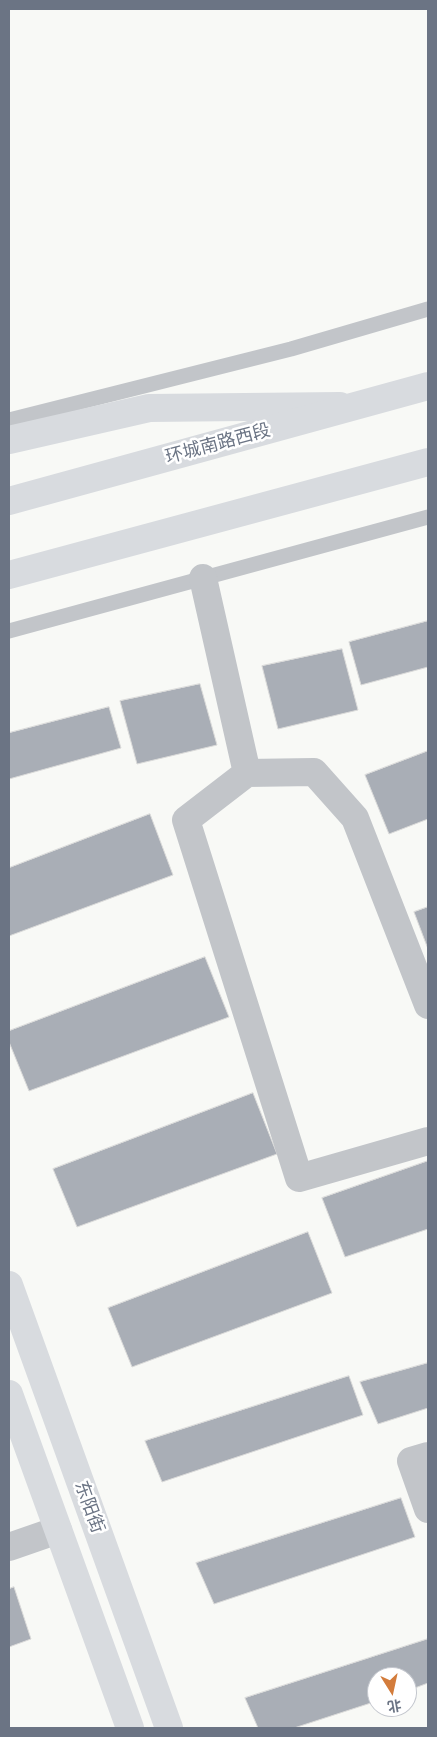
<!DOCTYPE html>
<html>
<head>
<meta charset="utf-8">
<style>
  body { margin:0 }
  #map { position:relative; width:437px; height:1737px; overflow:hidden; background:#f8f9f6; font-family:"PT Sans","Noto Sans SC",sans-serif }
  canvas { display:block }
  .frame { position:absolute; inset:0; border:10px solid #6b7484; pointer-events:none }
  .north { position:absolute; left:367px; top:1667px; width:50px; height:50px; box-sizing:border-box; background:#fff; border:1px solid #c4c7ce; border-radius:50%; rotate:170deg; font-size:14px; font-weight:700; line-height:20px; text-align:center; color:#6b7484 }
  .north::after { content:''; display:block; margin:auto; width:18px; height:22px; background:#d37c3c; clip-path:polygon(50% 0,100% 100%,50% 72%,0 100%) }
</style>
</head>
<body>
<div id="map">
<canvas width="437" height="1737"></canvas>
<div class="frame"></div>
<div class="north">北</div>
</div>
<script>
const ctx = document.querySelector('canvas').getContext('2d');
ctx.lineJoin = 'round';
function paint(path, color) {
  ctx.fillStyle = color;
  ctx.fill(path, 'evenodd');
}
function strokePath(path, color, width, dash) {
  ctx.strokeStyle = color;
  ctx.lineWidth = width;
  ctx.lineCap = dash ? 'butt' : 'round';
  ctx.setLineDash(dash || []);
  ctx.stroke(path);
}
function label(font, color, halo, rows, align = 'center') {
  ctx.font = font + ' "PT Sans","Noto Sans SC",sans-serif';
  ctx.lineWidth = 5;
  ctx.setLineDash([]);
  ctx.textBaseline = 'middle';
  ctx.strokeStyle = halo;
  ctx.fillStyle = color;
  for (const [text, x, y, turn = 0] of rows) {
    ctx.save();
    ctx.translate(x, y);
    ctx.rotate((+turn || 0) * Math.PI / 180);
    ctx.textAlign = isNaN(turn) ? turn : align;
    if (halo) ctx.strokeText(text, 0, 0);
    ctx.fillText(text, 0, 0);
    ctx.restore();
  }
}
const building = new Path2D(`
  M 428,621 L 428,667 L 361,685 L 349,642 Z
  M 342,649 L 358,710 L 278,729 L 262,666 Z
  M 200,684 L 217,745 L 137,764 L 120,701 Z
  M 109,707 L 121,748 L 9,779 L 9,733 Z
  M 428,751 L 428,819 L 389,834 L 365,775 Z
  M 150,814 L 173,875 L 9,936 L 9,868 Z
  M 428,907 L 428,949 L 414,912 Z
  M 205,957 L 229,1017 L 29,1091 L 9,1042 L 9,1031 Z
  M 253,1093 L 277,1154 L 77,1227 L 53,1169 Z
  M 428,1161 L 428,1229 L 345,1257 L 322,1198 Z
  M 308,1232 L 332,1293 L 132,1367 L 108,1308 Z
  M 428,1363 L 428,1408 L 378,1424 L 360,1382 Z
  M 349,1376 L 363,1415 L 162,1482 L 145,1441 Z
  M 401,1498 L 415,1537 L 214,1604 L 196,1563 Z
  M 14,1587 L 31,1639 L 9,1647 L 9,1589 Z
  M 428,1639 L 428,1683 L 407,1691 L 407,1677 L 377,1677 L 377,1701 L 294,1728 L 258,1728 L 245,1698 Z`);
paint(building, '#a9aeb6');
strokePath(building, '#dadad9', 1);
strokePath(new Path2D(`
  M 9,420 L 291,349 L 428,309
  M 9,631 L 428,517`), '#c2c5c9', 15);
strokePath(new Path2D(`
  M 203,578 L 247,773
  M 428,1005 L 355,818 L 314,772 L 247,773 L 186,820 L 299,1178 L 428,1141
  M 428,1456 L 411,1461 L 428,1509
  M 9,1547 L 58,1530`), '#c2c5c9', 28);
strokePath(new Path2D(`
  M 9,440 L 149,408 L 340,406
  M 9,1285 L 169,1728
  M 9,1394 L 130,1728`), '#d8dbdf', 28);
strokePath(new Path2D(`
  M 9,501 L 428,386
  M 9,575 L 428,462`), '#d8dbdf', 28);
label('18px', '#6b7484', '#fff', [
  ["环城南路西段",218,444,-15],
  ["东阳街",89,1507,70]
]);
</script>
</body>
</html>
